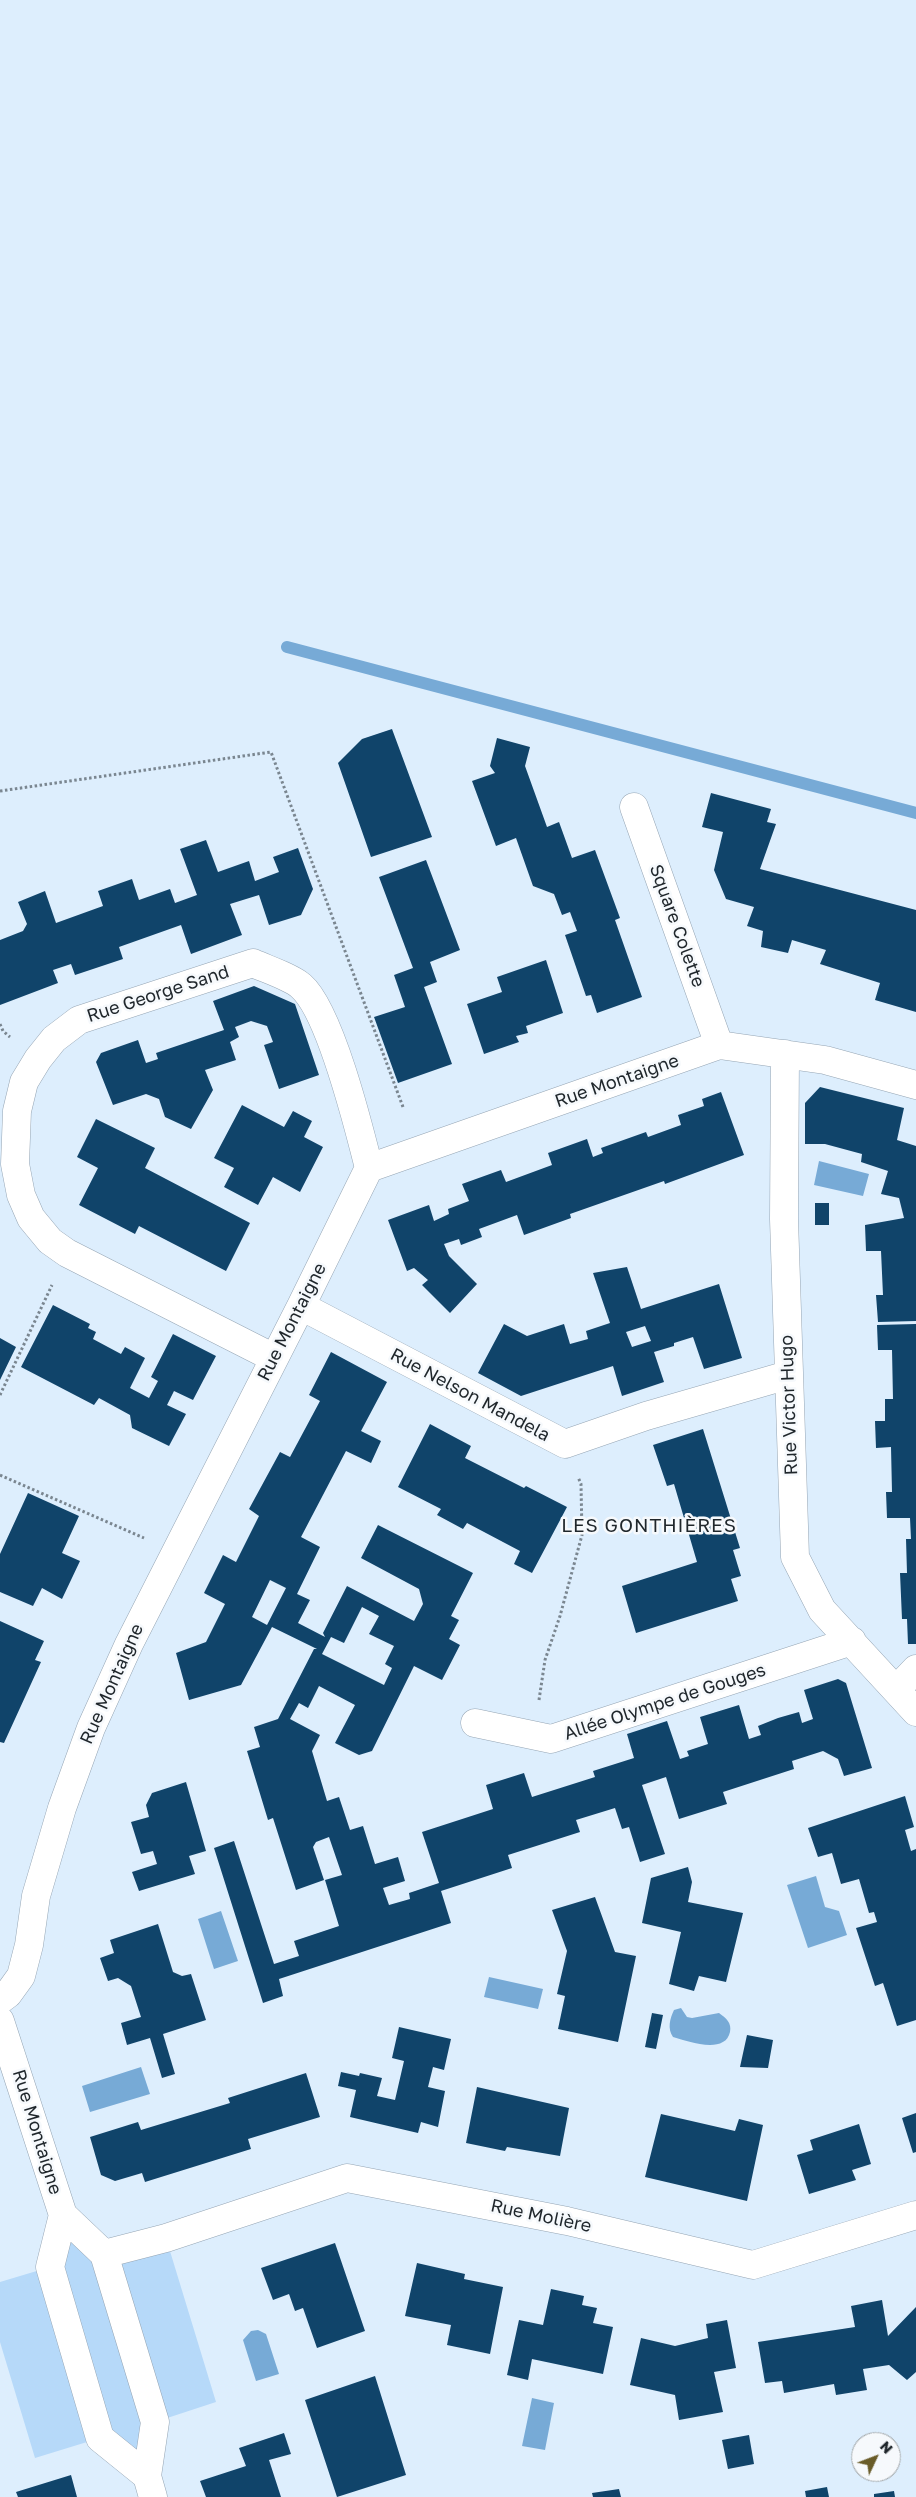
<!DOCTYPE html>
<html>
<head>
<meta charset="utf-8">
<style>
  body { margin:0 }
  #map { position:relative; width:916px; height:2497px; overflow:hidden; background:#ddeefd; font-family:"Golos Text",sans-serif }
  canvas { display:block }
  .north { position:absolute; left:851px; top:2432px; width:50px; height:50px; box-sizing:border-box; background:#f6f9fc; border:1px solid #a0a5a8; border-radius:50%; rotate:47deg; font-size:14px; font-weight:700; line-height:20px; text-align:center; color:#1f262b }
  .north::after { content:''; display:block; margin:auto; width:18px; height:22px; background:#695c29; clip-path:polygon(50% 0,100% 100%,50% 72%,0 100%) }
</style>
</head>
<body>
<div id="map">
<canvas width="916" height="2497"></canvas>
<div class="north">N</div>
</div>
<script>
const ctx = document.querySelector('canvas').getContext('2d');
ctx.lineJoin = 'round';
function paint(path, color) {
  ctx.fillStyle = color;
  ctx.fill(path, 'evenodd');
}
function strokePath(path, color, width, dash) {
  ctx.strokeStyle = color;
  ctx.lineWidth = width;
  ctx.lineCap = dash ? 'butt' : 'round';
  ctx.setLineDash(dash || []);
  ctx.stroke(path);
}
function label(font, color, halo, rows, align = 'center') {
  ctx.font = font + ' "Golos Text",sans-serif';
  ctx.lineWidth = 5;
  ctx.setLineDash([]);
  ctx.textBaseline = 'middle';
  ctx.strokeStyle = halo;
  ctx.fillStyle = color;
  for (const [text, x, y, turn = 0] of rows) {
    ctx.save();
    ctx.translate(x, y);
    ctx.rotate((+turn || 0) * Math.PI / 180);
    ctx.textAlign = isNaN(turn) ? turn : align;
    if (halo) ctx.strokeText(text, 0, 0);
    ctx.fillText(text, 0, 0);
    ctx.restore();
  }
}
paint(new Path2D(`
  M 63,2215 L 104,2254 L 166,2238 L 216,2402 L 155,2422 L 147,2476 L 100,2438 L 35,2458 L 0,2342 L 0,2282 L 50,2267 Z`), '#b6d9f9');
paint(new Path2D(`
  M 819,1161 L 869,1174 L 863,1196 L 814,1185 Z
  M 816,1876 L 825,1907 L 839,1911 L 847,1935 L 808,1948 L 787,1885 Z
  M 221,1911 L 238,1961 L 214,1969 L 198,1919 Z
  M 489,1977 L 543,1989 L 538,2009 L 484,1997 Z
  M 681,2008 L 687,2017 L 692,2018 L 719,2013 C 726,2018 732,2023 730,2032 C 725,2055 687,2041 673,2037 C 667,2029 670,2018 674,2010 Z
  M 141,2067 L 150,2094 L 90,2112 L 82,2086 Z
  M 258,2330 L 266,2334 L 279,2374 L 256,2381 L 243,2340 L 251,2331 Z
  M 532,2398 L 554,2403 L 545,2450 L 522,2446 Z`), '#77aad6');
strokePath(new Path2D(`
  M 287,647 L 916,813`), '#77aad6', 12);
paint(new Path2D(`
  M 392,729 L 432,837 L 371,857 L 338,763 L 362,739 Z
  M 497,738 L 530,747 L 525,766 L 547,827 L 559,822 L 572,858 L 595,850 L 620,918 L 615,920 L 642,997 L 597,1013 L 591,995 L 586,996 L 565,935 L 577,931 L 570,912 L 562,915 L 554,894 L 533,886 L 516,838 L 496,846 L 472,781 L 495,773 L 490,766 Z
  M 711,793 L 771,809 L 767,822 L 776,824 L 760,869 L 916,910 L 916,1012 L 875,1000 L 880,983 L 820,964 L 826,950 L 792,940 L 788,953 L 761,947 L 763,931 L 747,926 L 754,907 L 726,899 L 714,870 L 723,832 L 702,827 Z
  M 206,840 L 218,872 L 249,861 L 255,881 L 279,872 L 273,857 L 298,848 L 313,889 L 301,915 L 269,925 L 259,895 L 230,904 L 242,935 L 191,954 L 181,925 L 119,947 L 123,959 L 75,975 L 71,964 L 53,970 L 58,983 L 0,1005 L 0,940 L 23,931 L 27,924 L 18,902 L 45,891 L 56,923 L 103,906 L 98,891 L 132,879 L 139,900 L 170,889 L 175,903 L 197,895 L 180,849 Z
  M 426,860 L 460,950 L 430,962 L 437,982 L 424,987 L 452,1064 L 398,1083 L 374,1017 L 405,1007 L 394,975 L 413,968 L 379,877 Z
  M 546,960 L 563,1013 L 526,1026 L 528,1033 L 516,1036 L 519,1042 L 484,1054 L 467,1004 L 502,992 L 497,977 Z
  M 254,986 L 295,1004 L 319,1075 L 279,1089 L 264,1045 L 273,1042 L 267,1026 L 251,1021 L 235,1027 L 239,1037 L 230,1042 L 236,1060 L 205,1070 L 213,1090 L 191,1129 L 165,1117 L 159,1099 L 146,1094 L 113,1105 L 96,1062 L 101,1053 L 138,1040 L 146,1063 L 158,1059 L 156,1053 L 224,1030 L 213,1001 Z
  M 820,1087 L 904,1108 L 897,1140 L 916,1146 L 916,1321 L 878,1322 L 876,1295 L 883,1295 L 881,1251 L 866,1251 L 865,1225 L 904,1218 L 899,1198 L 881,1194 L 888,1171 L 861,1162 L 862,1154 L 825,1144 L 805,1144 L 805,1103 Z
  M 721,1092 L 744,1155 L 665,1184 L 664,1181 L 570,1214 L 571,1218 L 524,1235 L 517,1215 L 479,1229 L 482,1237 L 461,1245 L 459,1239 L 444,1244 L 449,1256 L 477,1284 L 450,1313 L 422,1285 L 428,1280 L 414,1268 L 407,1271 L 388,1220 L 429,1205 L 434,1221 L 449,1214 L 448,1209 L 469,1201 L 462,1184 L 501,1170 L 506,1182 L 552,1165 L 548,1153 L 587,1139 L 593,1157 L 603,1153 L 601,1148 L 646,1132 L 648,1137 L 681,1125 L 678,1115 L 704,1106 L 702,1099 Z
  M 242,1105 L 284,1127 L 293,1111 L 312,1121 L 304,1137 L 323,1147 L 300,1192 L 273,1177 L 258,1205 L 224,1187 L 234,1168 L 214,1158 Z
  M 96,1119 L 155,1148 L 145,1168 L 250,1223 L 226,1271 L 139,1226 L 135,1234 L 79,1205 L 98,1168 L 77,1157 Z
  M 815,1203 L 829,1203 L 829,1225 L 815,1225 Z
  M 627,1267 L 641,1309 L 719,1284 L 742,1358 L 704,1369 L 693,1337 L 674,1343 L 674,1346 L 654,1352 L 664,1382 L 622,1396 L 613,1366 L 521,1396 L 478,1373 L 504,1324 L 527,1336 L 564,1324 L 570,1344 L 588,1339 L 586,1331 L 610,1323 L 593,1273 ZM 645,1326 L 651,1341 L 632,1347 L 626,1332 Z
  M 53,1305 L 90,1324 L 88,1328 L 96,1332 L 93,1339 L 121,1354 L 125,1347 L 145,1358 L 130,1388 L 149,1398 L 158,1381 L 151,1377 L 173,1334 L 216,1356 L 193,1400 L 174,1391 L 167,1405 L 186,1414 L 169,1446 L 132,1428 L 130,1415 L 99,1398 L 94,1405 L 21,1367 Z
  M 916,1324 L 916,1644 L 908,1644 L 907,1619 L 902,1619 L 900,1573 L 907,1573 L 906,1539 L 911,1539 L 910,1518 L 887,1518 L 886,1492 L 892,1492 L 891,1447 L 876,1448 L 875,1421 L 885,1421 L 885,1399 L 893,1399 L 892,1350 L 878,1350 L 877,1325 Z
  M 0,1338 L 16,1347 L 0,1380 Z
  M 331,1352 L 387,1382 L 361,1431 L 381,1441 L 371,1463 L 346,1451 L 301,1537 L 320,1547 L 297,1594 L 310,1600 L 298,1623 L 325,1637 L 323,1633 L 347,1586 L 414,1621 L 423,1604 L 419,1589 L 361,1558 L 378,1525 L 473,1573 L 451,1616 L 459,1620 L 449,1639 L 460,1645 L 442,1680 L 414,1666 L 372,1751 L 359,1755 L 335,1743 L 355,1705 L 319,1686 L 308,1708 L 299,1703 L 290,1719 L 320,1735 L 312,1751 L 327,1801 L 339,1797 L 350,1830 L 363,1826 L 375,1864 L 398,1857 L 405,1881 L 383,1888 L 389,1905 L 410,1899 L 409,1893 L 439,1883 L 422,1832 L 493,1809 L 486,1785 L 524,1773 L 532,1797 L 595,1777 L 593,1771 L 634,1758 L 627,1734 L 667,1721 L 680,1759 L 689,1756 L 687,1751 L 708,1744 L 700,1717 L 739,1705 L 749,1739 L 761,1735 L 758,1726 L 778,1718 L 799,1712 L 802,1723 L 813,1719 L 804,1690 L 838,1679 L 846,1683 L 872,1768 L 844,1776 L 838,1759 L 823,1751 L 792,1761 L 794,1769 L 723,1792 L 727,1804 L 679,1819 L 666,1777 L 642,1785 L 665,1854 L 640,1862 L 629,1827 L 622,1829 L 615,1808 L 576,1820 L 580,1832 L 508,1855 L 512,1868 L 441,1891 L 451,1923 L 279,1979 L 283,1996 L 263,2003 L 214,1848 L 234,1841 L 274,1964 L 299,1956 L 294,1941 L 339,1926 L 325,1880 L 342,1875 L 329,1837 L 316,1842 L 313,1847 L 324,1880 L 296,1890 L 273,1818 L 268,1820 L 247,1751 L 260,1747 L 254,1727 L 278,1719 L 314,1649 L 317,1649 L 272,1627 L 241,1685 L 189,1700 L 176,1653 L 206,1642 L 225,1604 L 204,1593 L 223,1555 L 236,1562 L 259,1516 L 249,1509 L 280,1452 L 290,1457 L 320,1401 L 309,1395 ZM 270,1580 L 286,1588 L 267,1625 L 252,1617 ZM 362,1607 L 379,1616 L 369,1634 L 394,1646 L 385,1664 L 392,1668 L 384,1685 L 322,1654 L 331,1637 L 344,1643 Z
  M 430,1424 L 471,1446 L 465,1458 L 524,1488 L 526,1486 L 567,1507 L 532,1573 L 514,1564 L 520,1551 L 467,1523 L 463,1529 L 437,1515 L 441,1509 L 398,1487 Z
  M 703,1429 L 740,1548 L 733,1550 L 741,1576 L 731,1579 L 738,1601 L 636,1633 L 622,1586 L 697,1562 L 674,1484 L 667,1486 L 653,1445 Z
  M 28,1493 L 79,1516 L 62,1553 L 80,1561 L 62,1599 L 42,1588 L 33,1606 L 0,1592 L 0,1554 Z
  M 0,1621 L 44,1641 L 35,1660 L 41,1662 L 4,1743 L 0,1742 Z
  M 186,1782 L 206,1851 L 189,1856 L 195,1874 L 139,1891 L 132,1872 L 157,1864 L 153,1851 L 141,1854 L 131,1822 L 149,1817 L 146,1805 L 152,1793 Z
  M 905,1796 L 914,1827 L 905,1830 L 911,1851 L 916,1849 L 916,2020 L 897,2026 L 883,1983 L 875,1986 L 856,1928 L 877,1922 L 874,1912 L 869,1913 L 859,1879 L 841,1884 L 832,1853 L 818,1857 L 808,1828 Z
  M 688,1867 L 692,1882 L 688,1902 L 743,1913 L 726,1982 L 699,1976 L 694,1991 L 669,1984 L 681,1932 L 642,1923 L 651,1878 Z
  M 595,1897 L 615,1952 L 636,1956 L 618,2042 L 558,2029 L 565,1996 L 557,1994 L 567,1951 L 552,1910 Z
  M 158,1924 L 173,1972 L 182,1976 L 191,1974 L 206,2020 L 163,2034 L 175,2074 L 162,2078 L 150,2038 L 127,2045 L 121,2023 L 141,2017 L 131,1986 L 118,1978 L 108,1981 L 100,1958 L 114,1953 L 110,1940 Z
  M 652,2013 L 663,2015 L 656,2049 L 645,2047 Z
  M 399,2027 L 451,2039 L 444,2070 L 433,2067 L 428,2087 L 445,2091 L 438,2127 L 421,2122 L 418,2133 L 350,2117 L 356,2090 L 338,2086 L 341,2072 L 359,2076 L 360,2073 L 382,2078 L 377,2096 L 395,2100 L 404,2061 L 392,2058 Z
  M 747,2035 L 773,2040 L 768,2068 L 740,2067 Z
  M 306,2073 L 320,2117 L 248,2139 L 251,2149 L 145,2182 L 142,2173 L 115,2181 L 101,2175 L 90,2137 L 138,2122 L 141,2130 L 230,2103 L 228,2098 Z
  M 477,2087 L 569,2108 L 560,2156 L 507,2147 L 505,2151 L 466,2143 Z
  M 916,2113 L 916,2152 L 913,2153 L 902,2118 Z
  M 661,2114 L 735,2131 L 739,2119 L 763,2125 L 747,2201 L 645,2177 Z
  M 859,2124 L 871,2164 L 852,2170 L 856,2180 L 809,2194 L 797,2155 L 813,2150 L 810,2140 Z
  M 335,2243 L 365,2331 L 317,2348 L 303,2308 L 295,2311 L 289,2294 L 273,2300 L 261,2268 Z
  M 417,2263 L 465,2274 L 464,2279 L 503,2287 L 490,2354 L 447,2345 L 451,2325 L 405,2316 Z
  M 551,2289 L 584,2296 L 582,2305 L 597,2308 L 593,2323 L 613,2327 L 603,2374 L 532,2359 L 528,2380 L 507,2375 L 519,2320 L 543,2325 Z
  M 882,2300 L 888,2336 L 916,2307 L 916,2372 L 907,2380 L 889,2365 L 863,2369 L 867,2390 L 836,2395 L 834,2384 L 784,2393 L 782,2381 L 765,2383 L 758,2342 L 855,2327 L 851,2306 Z
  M 727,2320 L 736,2368 L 714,2372 L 723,2412 L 679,2420 L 675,2395 L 630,2385 L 641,2338 L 675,2346 L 708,2338 L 706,2324 Z
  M 375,2376 L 406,2475 L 337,2497 L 305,2400 Z
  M 284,2433 L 291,2454 L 269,2460 L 281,2497 L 206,2497 L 200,2481 L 246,2466 L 239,2448 Z
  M 749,2435 L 754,2464 L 728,2469 L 722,2440 Z
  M 71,2475 L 77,2497 L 18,2497 L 16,2492 Z
  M 827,2487 L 829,2497 L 806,2497 L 805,2491 Z
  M 619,2489 L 621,2497 L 593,2497 L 592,2493 Z
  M 894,2491 L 895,2497 L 874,2497 L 874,2494 Z`), '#10446a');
const minor = new Path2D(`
  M 634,807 L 719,1045
  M 785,1054 L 784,1219 L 795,1557 L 822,1610 L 916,1712
  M 301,1306 L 565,1444 L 646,1416 L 788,1375
  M 274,1358 L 67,1253 L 50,1241 L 31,1218 L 21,1195 L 15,1164 L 17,1111 L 24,1082 L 38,1059 L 54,1039 L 79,1020 L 253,963 C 266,969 291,977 301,986 C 330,1011 359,1128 369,1168
  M 896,1690 L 916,1669
  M 475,1723 L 551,1739 L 852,1641
  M 0,2000 L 8,1994 L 21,1976 L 29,1945 L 36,1896 L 62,1808 L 91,1728 L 129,1644 L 301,1306 L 369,1168 L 719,1045 L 825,1060 L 916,1085
  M 0,2021 L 63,2215 L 104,2254 L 155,2422 L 147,2476 L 153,2497
  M 63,2215 L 50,2267 L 100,2438 L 147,2476
  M 104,2254 L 166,2238 L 347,2178 L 567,2221 L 753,2265 L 916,2215`);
strokePath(minor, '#95a5b4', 29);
strokePath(new Path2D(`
  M 0,791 L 271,752 L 403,1107
  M 0,1024 L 3,1031 L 10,1037
  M 0,1395 L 52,1285
  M 0,1475 L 144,1538
  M 539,1700 L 545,1660 L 560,1616 L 582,1535 L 581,1484 L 578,1477`), '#7a8690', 3, [2.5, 2.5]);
strokePath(minor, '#fff', 28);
label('18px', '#1f262b', '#f6f9fc', [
  ["Square Colette",677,926,70],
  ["Rue George Sand",158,994,-18],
  ["Rue Montaigne",617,1081,-19],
  ["Rue Montaigne",292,1322,-63],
  ["Rue Nelson Mandela",470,1395,28],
  ["Rue Victor Hugo",789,1405,-92],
  ["Rue Montaigne",112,1684,-66],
  ["Allée Olympe de Gouges",665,1702,-18],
  ["Rue Montaigne",37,2132,73],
  ["Rue Molière",541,2216,12]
]);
ctx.letterSpacing = '1px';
label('19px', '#1f262b', '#f6f9fc', [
  ["LES GONTHIÈRES",649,1526]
]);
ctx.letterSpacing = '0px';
</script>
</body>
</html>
